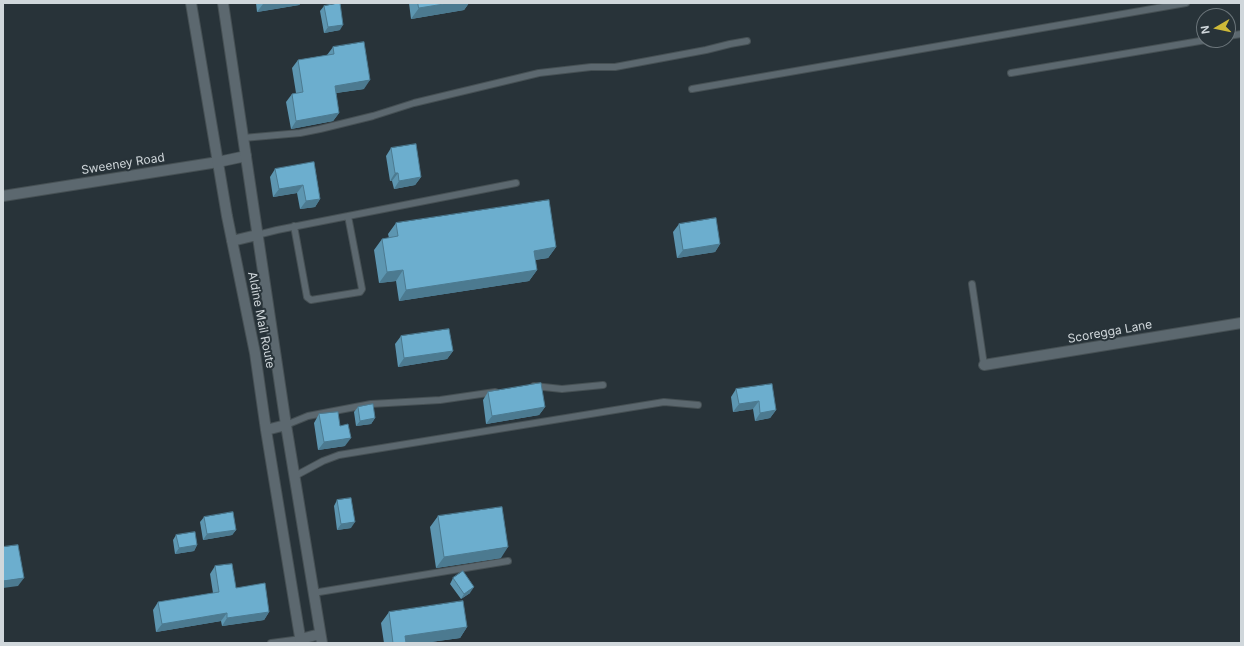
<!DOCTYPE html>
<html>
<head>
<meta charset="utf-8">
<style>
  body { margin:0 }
  #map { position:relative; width:1244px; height:646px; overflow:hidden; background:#283339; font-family:Inter,sans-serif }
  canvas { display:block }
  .frame { position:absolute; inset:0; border:4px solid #d0d7db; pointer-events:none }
  .north { position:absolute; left:1196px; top:8px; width:40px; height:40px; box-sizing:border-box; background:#283339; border:1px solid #6b757a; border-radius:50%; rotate:261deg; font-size:11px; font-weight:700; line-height:16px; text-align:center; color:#d0d7db }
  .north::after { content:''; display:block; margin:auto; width:14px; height:18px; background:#cdb938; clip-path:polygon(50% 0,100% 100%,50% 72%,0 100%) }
</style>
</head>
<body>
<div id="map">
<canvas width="1244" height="646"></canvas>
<div class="frame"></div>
<div class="north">N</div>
</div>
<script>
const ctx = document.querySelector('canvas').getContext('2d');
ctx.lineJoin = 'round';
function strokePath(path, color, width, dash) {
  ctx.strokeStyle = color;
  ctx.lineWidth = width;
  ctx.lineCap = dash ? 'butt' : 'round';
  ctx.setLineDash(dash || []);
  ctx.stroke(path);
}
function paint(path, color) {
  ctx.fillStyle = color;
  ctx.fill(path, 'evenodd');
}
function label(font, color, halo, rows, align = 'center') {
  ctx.font = font + ' Inter,sans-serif';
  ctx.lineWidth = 4;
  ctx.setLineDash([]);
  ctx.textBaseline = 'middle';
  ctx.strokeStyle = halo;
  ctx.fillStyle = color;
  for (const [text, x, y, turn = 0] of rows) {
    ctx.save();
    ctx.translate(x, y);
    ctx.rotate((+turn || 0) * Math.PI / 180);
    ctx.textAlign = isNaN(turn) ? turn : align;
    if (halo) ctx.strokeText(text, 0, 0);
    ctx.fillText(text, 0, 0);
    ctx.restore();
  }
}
const lane = new Path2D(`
  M 1228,36 L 1241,34
  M 1011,73 L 1206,40
  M 692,89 L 1186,3
  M 243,138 L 300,133 L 320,129 L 373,116 L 414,103 L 539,73 L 591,67 L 615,67 L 706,50 L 730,44 L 747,41
  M 294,226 L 307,297 L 311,300 L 360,292 L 362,289 L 348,216
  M 257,235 L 277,230 L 516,183
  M 972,284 L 984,365
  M 534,386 L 562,389 L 603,385
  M 286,425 L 308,416 L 371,404 L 440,400 L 495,392
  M 295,476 L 323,461 L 339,455 L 664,402 L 698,405
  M 313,593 L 508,561
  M 271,643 L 301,639`);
const street = new Path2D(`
  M 3,196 L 218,162 L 246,156
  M 984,365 L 1241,323`);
const secondary = new Path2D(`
  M 191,3 L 227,216 L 255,353 L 266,430 L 301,643
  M 223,3 L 286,425 L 322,643
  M 232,241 L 257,235
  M 266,430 L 286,425
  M 301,639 L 320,634`);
strokePath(lane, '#465054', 8);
strokePath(street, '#465054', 12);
strokePath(secondary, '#465054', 12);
strokePath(lane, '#5c686f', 6);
strokePath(street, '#5c686f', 10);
strokePath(secondary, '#5c686f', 10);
paint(new Path2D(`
  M 256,3 L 301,3 L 299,5 L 257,12 Z
  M 409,3 L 469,3 L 464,10 L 411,19 Z
  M 324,6 L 340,30 L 324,33 L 320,11 Z
  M 333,47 L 364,89 L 336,93 L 339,113 L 333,121 L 291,129 L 286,102 L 292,94 L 296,93 L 292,68 L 298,60 L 327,55 Z
  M 391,148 L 421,177 L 415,185 L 394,189 L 392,181 L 390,181 L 386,156 Z
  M 314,162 L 320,199 L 315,207 L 300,209 L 297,193 L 273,197 L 270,177 L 275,169 Z
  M 396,223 L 556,247 L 548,258 L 535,260 L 537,270 L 529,281 L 399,301 L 396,281 L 379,283 L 374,250 L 382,239 L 389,238 L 388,234 Z
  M 679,224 L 720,244 L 715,252 L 677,258 L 673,232 Z
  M 401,336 L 453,351 L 447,359 L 398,367 L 395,344 Z
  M 736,389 L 776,410 L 770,418 L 755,421 L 753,409 L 733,412 L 731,397 Z
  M 488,392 L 545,407 L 539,415 L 486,424 L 483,400 Z
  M 358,407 L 375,418 L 371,424 L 356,426 L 354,412 Z
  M 319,414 L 340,426 L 345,446 L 318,450 L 314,423 Z
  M 337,500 L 351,528 L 337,530 L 334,506 Z
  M 438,516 L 501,558 L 436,568 L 430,527 Z
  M 204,517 L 236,530 L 232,535 L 203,540 L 200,522 Z
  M 176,535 L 197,545 L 194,551 L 175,554 L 173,540 Z
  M 215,566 L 236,588 L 269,612 L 264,620 L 222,626 L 221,621 L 156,632 L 153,610 L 158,602 L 213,593 L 210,574 Z
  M 453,578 L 470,593 L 461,599 L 450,584 Z
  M 389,612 L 467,627 L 460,638 L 423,643 L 384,643 L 381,623 Z`), '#5d96b1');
paint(new Path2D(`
  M 268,3 L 301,3 L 299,5 L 257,12 L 263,4 Z
  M 450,3 L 469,3 L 464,10 L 411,19 L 419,8 Z
  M 343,25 L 340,30 L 324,33 L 328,27 Z
  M 370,80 L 364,89 L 329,94 L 335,86 Z
  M 339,113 L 333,121 L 291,129 L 296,121 Z
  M 395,173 L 398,173 L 392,181 L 390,181 Z
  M 421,177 L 415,185 L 394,189 L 399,181 Z
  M 303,185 L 297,193 L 273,197 L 279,189 Z
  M 320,199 L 315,207 L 300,209 L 306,201 Z
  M 720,244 L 715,252 L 677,258 L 683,250 Z
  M 556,247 L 548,258 L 526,261 L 534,251 Z
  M 403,270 L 396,281 L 379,283 L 387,272 Z
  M 537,270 L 529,281 L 399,301 L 406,290 Z
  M 453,351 L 447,359 L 398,367 L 404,358 Z
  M 759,401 L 753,409 L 733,412 L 739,404 Z
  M 545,407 L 539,415 L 486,424 L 492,416 Z
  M 776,410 L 770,418 L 755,421 L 760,413 Z
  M 375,418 L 371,424 L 356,426 L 360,421 Z
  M 351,438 L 345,446 L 318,450 L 324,442 Z
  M 355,522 L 351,528 L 337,530 L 341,524 Z
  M 236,530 L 232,535 L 203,540 L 207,534 Z
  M 197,545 L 194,551 L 175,554 L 179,548 Z
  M 508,547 L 501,558 L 436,568 L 444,557 Z
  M 24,578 L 18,586 L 3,588 L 3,581 Z
  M 474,587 L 470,593 L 461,599 L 464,594 Z
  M 269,612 L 264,620 L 222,626 L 227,618 Z
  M 227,613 L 221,621 L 156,632 L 162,624 Z
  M 467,627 L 460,638 L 423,643 L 400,643 L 405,636 Z`), '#4c7a90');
const building = new Path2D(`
  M 340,3 L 343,25 L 328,27 L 324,6 Z
  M 418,3 L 450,3 L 419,8 Z
  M 364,42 L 370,80 L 335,86 L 339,113 L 296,121 L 292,94 L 303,92 L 298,60 L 334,54 L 333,47 Z
  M 416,144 L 421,177 L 399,181 L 398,173 L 395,173 L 391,148 Z
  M 314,162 L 320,199 L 306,201 L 303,185 L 279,189 L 275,169 Z
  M 549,200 L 556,247 L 534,251 L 537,270 L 406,290 L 403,270 L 387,272 L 382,239 L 398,236 L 396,223 Z
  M 716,218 L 720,244 L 683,250 L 679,224 Z
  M 449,329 L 453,351 L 404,358 L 401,336 Z
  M 541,383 L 545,407 L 492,416 L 488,392 Z
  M 772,384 L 776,410 L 760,413 L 759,401 L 739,404 L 736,389 Z
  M 373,404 L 375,418 L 360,421 L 358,407 Z
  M 338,412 L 340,426 L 348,424 L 351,438 L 324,442 L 319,414 Z
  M 351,498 L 355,522 L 341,524 L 337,500 Z
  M 502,507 L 508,547 L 444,557 L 438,516 Z
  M 233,512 L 236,530 L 207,534 L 204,517 Z
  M 195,532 L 197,545 L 179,548 L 176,535 Z
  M 18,545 L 24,578 L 3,581 L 3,547 Z
  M 232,564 L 236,588 L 265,583 L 269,612 L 227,618 L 227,613 L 162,624 L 158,602 L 219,592 L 215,566 Z
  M 463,571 L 474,587 L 464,594 L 453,578 Z
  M 463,601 L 467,627 L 405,636 L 406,643 L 393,643 L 389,612 Z`);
paint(building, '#6caece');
strokePath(building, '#4c7a90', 1);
label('12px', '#d0d7db', '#283339', [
  ["Sweeney Road",123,164,-9],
  ["Aldine Mail Route",261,320,79],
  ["Scoregga Lane",1110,332,-10]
]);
</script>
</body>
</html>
